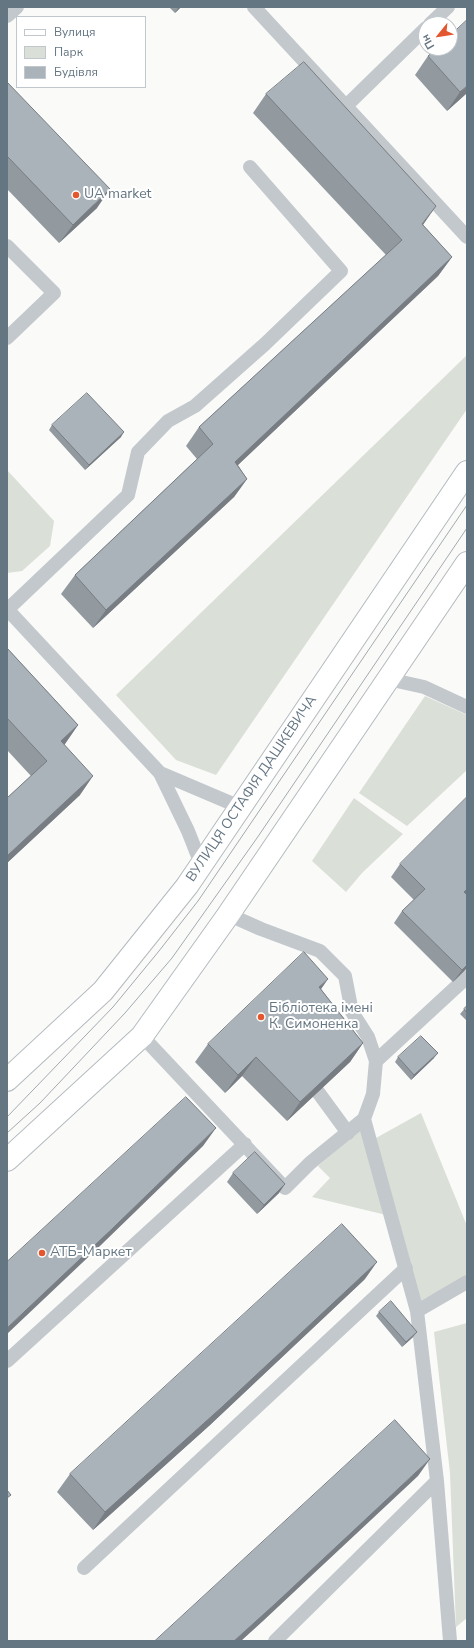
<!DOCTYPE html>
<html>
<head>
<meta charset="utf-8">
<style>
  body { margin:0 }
  #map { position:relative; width:474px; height:1648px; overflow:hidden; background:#fafaf8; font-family:"Nunito Sans",sans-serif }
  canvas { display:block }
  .frame { position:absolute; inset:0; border:8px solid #657683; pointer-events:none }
  .legend { position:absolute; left:16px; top:16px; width:130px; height:72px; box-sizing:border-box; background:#fff; border:1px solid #c1c8cd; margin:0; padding:5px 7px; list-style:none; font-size:12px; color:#657683 }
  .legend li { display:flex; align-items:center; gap:8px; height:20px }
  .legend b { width:20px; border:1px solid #c1c8cd }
  .north { position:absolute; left:418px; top:16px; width:40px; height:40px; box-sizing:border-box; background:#fff; border:1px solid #c1c8cd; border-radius:50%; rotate:240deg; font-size:11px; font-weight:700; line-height:16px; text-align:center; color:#657683 }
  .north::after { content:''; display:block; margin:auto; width:14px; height:18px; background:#e4572e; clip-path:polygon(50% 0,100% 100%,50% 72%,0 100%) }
</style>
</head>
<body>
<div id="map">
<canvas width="474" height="1648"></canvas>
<div class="frame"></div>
<ul class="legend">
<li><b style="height:5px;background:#fff"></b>Вулиця</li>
<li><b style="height:11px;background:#dadfd7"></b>Парк</li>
<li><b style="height:11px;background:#aab3b9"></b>Будівля</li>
</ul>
<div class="north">Пн</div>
</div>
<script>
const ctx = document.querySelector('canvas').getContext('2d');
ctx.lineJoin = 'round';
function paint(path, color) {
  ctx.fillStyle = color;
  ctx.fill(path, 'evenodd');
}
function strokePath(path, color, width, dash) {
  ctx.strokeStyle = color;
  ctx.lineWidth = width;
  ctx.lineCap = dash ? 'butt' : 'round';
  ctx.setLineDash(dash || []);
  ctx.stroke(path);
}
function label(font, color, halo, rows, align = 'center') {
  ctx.font = font + ' "Nunito Sans",sans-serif';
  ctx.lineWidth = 4;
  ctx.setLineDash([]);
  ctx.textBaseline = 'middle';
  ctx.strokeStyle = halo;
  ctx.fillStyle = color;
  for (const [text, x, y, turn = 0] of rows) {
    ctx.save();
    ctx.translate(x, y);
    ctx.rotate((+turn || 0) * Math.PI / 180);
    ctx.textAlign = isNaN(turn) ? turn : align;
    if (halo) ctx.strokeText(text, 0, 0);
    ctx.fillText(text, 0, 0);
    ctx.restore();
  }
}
paint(new Path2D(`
  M 467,355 L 467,409 L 216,775 L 176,760 L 116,695 Z
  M 7,470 L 54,521 L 50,546 L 22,571 L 7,573 Z
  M 425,696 L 467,715 L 467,770 L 407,826 L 359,793 Z
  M 354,798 L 403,834 L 362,873 L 346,892 L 312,861 Z
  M 421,1113 L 467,1226 L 467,1275 L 420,1301 L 376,1138 Z
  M 363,1127 L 386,1215 L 312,1197 L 330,1178 L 318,1166 Z
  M 467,1323 L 467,1618 L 456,1627 L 450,1473 L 434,1332 Z`), '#dadfd7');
const secondary = new Path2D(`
  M 7,1080 L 103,991 L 187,886 L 467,472
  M 7,1160 L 142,1036 L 226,918 L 467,563`);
strokePath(secondary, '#b3babf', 24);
strokePath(new Path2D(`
  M 254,7 L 467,237
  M 7,16 L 17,7
  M 430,24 L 448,7
  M 346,106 L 426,28
  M 7,246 L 54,293 L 7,338
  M 7,609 L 160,773
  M 7,610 L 128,495 L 138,452 L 168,421 L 195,406 L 265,344 L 341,271 L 250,167
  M 388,679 L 424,687 L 467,707
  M 201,864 L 188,831 L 160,773 L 240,807
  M 226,918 L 234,917 L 261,929 L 320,951 L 345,976 L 352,1012 L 368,1037 L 376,1061 L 373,1094 L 364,1119 L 417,1311 L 437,1481 L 450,1641
  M 142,1036 L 285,1188 L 310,1163 L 364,1119
  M 376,1061 L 467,977
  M 318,1092 L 348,1133
  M 417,1311 L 467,1282
  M 7,1361 L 245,1144
  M 84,1568 L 406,1268
  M 275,1641 L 437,1481`), '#c3c8cc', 14);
strokePath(secondary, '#fff', 22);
strokePath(new Path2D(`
  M 7,1117 L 113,1007 L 159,951 L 198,901 L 467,505
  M 7,1133 L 40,1103 L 125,1013 L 172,958 L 257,838 L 467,528`), '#a2aab0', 1);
paint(new Path2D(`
  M 169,7 L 181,7 L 175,13 Z
  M 428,56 L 467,93 L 447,111 L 415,75 Z
  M 7,82 L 97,208 L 59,243 L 7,189 Z
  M 266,94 L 423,225 L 452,257 L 438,276 L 238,465 L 247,479 L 234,497 L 93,628 L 61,594 L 75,575 L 197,459 L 186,446 L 199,427 L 386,255 L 253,113 Z
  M 52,425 L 121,437 L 85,470 L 49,430 Z
  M 7,648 L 78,725 L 64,745 L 80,795 L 7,863 L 7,798 L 31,776 L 7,750 Z
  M 400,864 L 466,894 L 467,895 L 467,968 L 453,982 L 394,923 L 402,911 L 414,900 L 391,877 Z
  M 321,989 L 363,1043 L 350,1062 L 287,1121 L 242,1076 L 225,1093 L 195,1062 L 208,1044 Z
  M 467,1006 L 467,1021 L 460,1014 Z
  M 398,1057 L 434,1058 L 411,1080 L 395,1062 Z
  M 233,1173 L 279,1193 L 257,1214 L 227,1182 Z
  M 365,1279 L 210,1425 L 93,1530 L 57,1492 L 70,1474 Z
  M 379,1312 L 413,1337 L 402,1347 L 376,1316 Z`), '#929a9f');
paint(new Path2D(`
  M 179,7 L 181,7 L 175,13 L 178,8 Z
  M 467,86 L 467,93 L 447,111 L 460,92 Z
  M 110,189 L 97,208 L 59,243 L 73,225 Z
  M 436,206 L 423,225 L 422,224 Z
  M 452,257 L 438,276 L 222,480 L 235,462 Z
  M 124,432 L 121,437 L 85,470 L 89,465 Z
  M 247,479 L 234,497 L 93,628 L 106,610 Z
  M 78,725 L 65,744 L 48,760 L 61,741 Z
  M 93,776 L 80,795 L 7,863 L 7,856 Z
  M 467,889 L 467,893 L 455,904 L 464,892 Z
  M 467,965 L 467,968 L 453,982 L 462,970 Z
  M 328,979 L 315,998 L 319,987 Z
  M 363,1043 L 350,1062 L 287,1121 L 300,1102 Z
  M 438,1053 L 434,1058 L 411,1080 L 414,1075 Z
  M 256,1057 L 242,1076 L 225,1093 L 238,1075 Z
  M 216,1128 L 203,1146 L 101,1245 L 7,1334 L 7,1328 Z
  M 285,1184 L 279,1193 L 257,1214 L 264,1205 Z
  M 377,1262 L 365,1279 L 210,1425 L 93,1530 L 105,1512 Z
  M 417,1332 L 413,1337 L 402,1347 L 406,1342 Z
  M 430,1459 L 418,1476 L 263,1621 L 241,1641 L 234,1641 Z`), '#777d82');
const building = new Path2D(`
  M 467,20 L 467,86 L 460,92 L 428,56 L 437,48 L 450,48 L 450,36 Z
  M 304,62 L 436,206 L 422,224 L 452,257 L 235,462 L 247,479 L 106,610 L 75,575 L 213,444 L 199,427 L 402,240 L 266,94 Z
  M 7,82 L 110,189 L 73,225 L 7,156 Z
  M 87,393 L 124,432 L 89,465 L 52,425 Z
  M 7,648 L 78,725 L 61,741 L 93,776 L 7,856 L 7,798 L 47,761 L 7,718 Z
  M 467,797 L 467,889 L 464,892 L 467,895 L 467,965 L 462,970 L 402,911 L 425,889 L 400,864 Z
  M 304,952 L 328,979 L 319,987 L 363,1043 L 300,1102 L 256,1057 L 238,1075 L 208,1044 Z
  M 467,1006 L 467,1013 L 464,1009 Z
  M 421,1036 L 438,1053 L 414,1075 L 398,1057 Z
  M 186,1097 L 216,1128 L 113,1228 L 7,1328 L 7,1262 Z
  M 255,1152 L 285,1184 L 264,1205 L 233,1173 Z
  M 342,1224 L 377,1262 L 222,1407 L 105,1512 L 70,1474 Z
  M 391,1301 L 417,1332 L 406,1342 L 379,1312 Z
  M 395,1420 L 430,1459 L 275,1604 L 234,1641 L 155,1641 Z
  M 7,1490 L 11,1495 L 7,1498 Z`);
paint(building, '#aab3b9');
strokePath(building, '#777d82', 1);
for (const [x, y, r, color] of [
  [76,195,4,"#e4572e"],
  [261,1017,4,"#e4572e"],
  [42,1253,4,"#e4572e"]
]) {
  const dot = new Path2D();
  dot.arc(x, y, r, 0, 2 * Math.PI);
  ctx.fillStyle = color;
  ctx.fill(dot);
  strokePath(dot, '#fff', 1.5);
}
label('14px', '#657683', '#fff', [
  ["UA market",84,195],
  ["Бібліотека імені",269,1009],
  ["К. Симоненка",269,1025],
  ["АТБ-Маркет",50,1253]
], 'left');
label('14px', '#657683', '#fff', [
  ["ВУЛИЦЯ ОСТАФІЯ ДАШКЕВИЧА",252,789,-56]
]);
</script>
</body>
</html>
